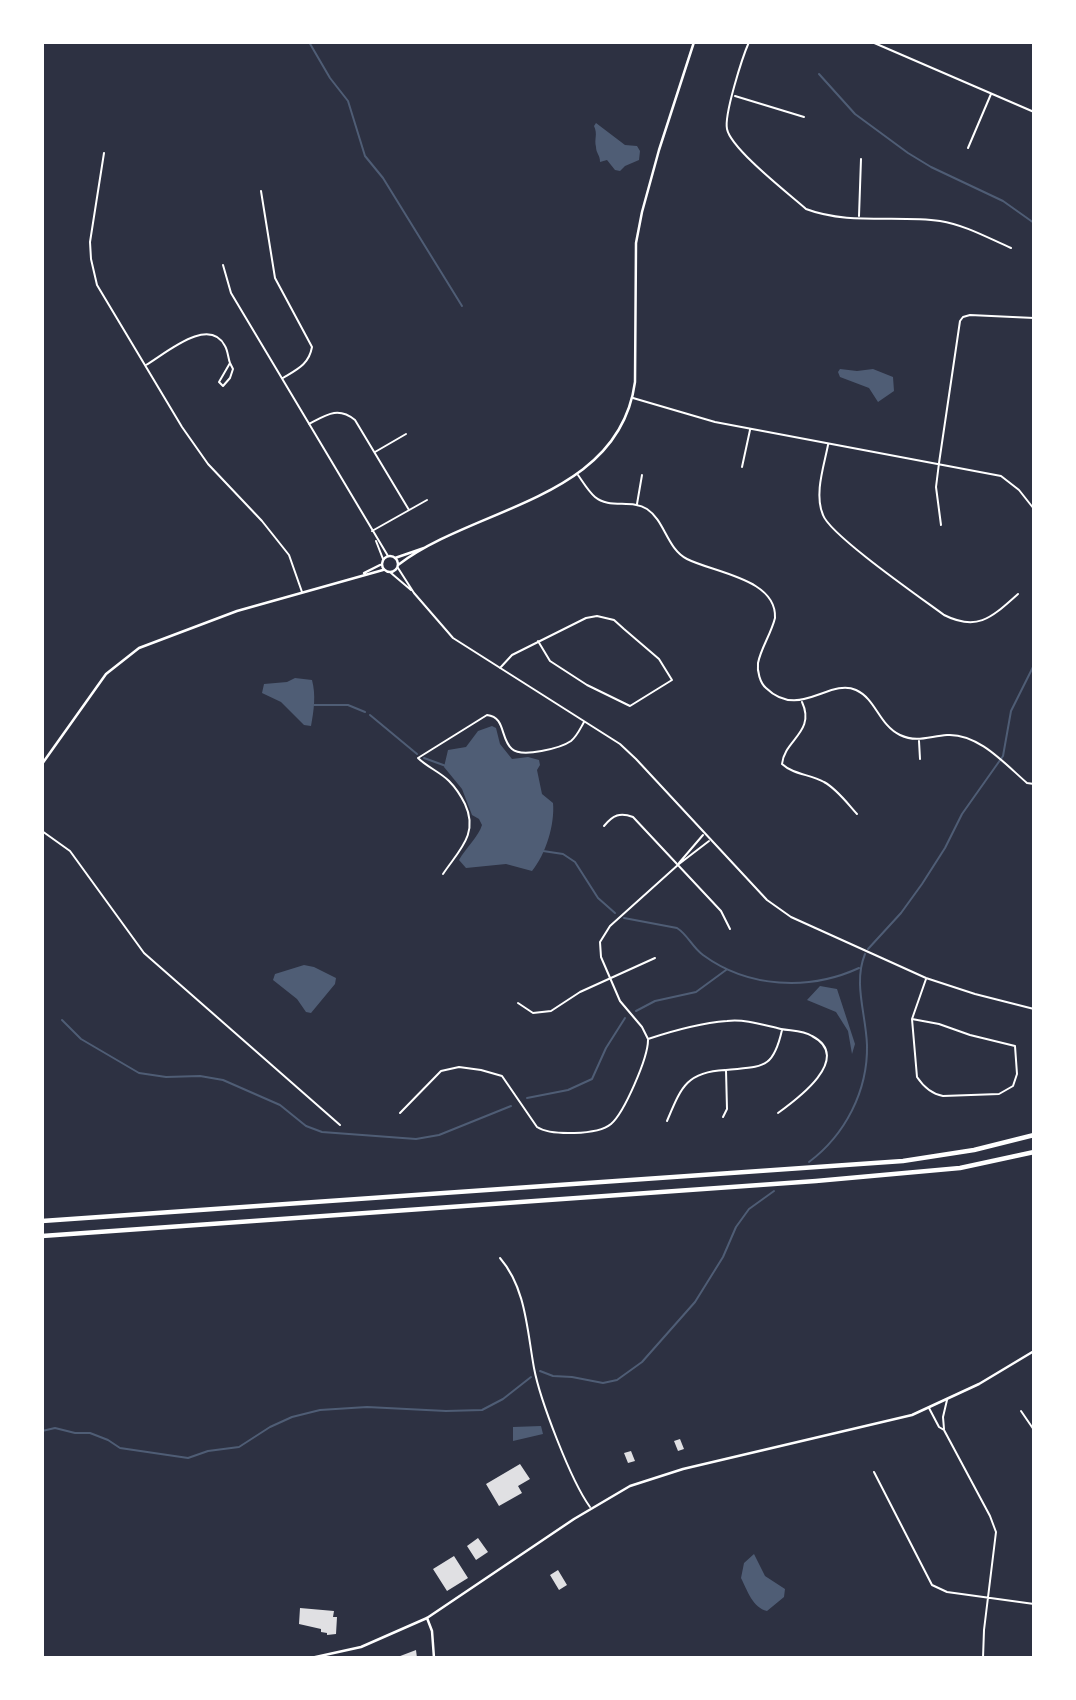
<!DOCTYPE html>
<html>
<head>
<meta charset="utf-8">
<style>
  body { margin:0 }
  #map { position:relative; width:1076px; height:1700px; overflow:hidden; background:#2d3142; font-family:Raleway,sans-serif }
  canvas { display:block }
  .frame { position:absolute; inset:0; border:44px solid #fff; pointer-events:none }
</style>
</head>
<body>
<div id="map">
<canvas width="1076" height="1700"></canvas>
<div class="frame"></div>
</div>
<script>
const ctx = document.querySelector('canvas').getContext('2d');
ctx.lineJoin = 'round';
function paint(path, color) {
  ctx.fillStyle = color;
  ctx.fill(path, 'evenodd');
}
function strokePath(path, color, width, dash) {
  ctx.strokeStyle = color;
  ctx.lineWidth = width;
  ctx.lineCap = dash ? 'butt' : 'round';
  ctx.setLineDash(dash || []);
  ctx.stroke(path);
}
paint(new Path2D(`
  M 596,123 L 625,145 L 637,146 L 640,151 L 639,160 L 625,166 L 620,171 L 615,170 L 607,160 L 600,162 C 600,155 596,153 596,147 C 594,138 598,135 594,126 Z
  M 840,369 L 857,371 L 873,369 L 893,377 L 894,391 L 878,402 L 869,388 L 840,377 L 838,372 Z
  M 295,678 L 312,680 C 316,695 314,710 311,726 L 304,725 L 281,702 L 262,693 L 264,684 L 287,682 Z
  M 492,726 L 496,728 L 500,744 L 512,759 L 528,757 L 539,760 L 540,765 L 537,770 L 542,794 L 553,803 C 555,824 546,854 532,871 L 506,864 L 466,868 L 459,860 C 465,849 479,836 482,825 L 479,819 L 472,815 L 462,789 L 444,767 L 448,750 L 466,747 L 478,731 Z
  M 304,965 L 314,967 L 336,978 L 335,984 L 311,1013 L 306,1012 L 297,999 L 273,980 L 275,974 Z
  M 820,986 L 837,989 L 855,1044 L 852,1054 L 848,1031 L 836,1012 L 807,1000 Z
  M 541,1426 L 543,1434 L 513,1441 L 513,1427 Z
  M 754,1554 L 765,1576 L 785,1589 L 784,1597 L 767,1611 C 753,1608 747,1590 741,1578 L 744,1563 Z`), '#4f5d75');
strokePath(new Path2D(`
  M 309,42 L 330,78 L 348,101 L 365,156 L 383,178 L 462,306
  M 819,74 L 855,114 L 908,153 L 931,167 L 1003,201 L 1034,223
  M 314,705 L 348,705 L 365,712
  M 370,715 L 417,754
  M 424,758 L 446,766
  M 543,851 L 563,854 L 575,862 L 598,898 L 615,913
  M 624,918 L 677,928 C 688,935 692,947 703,955 C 748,988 809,991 859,968
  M 868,949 L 901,913 L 922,884 L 945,848 L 962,814 L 1003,756 L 1011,711 L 1034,665
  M 636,1011 L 655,1001 L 696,992 L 726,970
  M 62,1020 L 81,1039 L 139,1073 L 166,1077 L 200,1076 L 223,1080 L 280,1105 L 306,1126 L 322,1132 L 416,1139 L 439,1135 L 511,1106
  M 527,1098 L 568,1090 L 592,1079 L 606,1048 L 625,1018
  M 809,1162 C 845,1135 868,1091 867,1045 C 866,1014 853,983 865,954
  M 540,1371 L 553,1376 L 572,1377 L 603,1383 L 617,1380 L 642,1362 L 695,1302 L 723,1257 L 736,1227 L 749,1209 L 774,1191
  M 42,1431 L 55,1428 L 75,1433 L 90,1433 L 108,1440 L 120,1448 L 188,1458 L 208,1451 L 239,1447 L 270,1427 L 292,1417 L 320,1410 L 367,1407 L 446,1411 L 482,1410 L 503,1399 L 531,1377`), '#4f5d75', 2);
paint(new Path2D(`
  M 680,1439 L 684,1449 L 678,1451 L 674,1441 Z
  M 631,1451 L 635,1461 L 628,1463 L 624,1453 Z
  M 520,1464 L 530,1479 L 518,1486 L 522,1493 L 499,1506 L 486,1484 Z
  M 478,1538 L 488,1552 L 476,1560 L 467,1546 Z
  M 454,1556 L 468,1578 L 447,1591 L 433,1569 Z
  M 558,1570 L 567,1585 L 559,1590 L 550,1575 Z
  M 300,1608 L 334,1611 L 333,1617 L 337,1617 L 336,1634 L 327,1635 L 327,1633 L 321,1632 L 321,1629 L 299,1624 Z
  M 416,1650 L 417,1658 L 395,1658 Z`), '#e0e0e3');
strokePath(new Path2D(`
  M 749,42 C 742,58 724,115 727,129 C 731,149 789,194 806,209 C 848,225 897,215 940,221 C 965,225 988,238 1011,248
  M 872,42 L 1034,112
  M 735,96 L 804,117
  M 968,148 L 991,94
  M 104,153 L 90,242 L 91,259 L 97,285 L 182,427 L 208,464 L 262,521 L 289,555 L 302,592
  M 261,191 L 275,278 L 312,347 C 309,364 298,369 283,378
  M 859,216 L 861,159
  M 223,265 L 231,293 L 388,556
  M 146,365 C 165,354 209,315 225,346 C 228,351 228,358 230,363 L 219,382 L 223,386 L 230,378 L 233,369 L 230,363
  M 633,398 L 715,422 L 1001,476 L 1019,490 L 1034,509
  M 309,424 C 326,415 338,406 355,420 L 409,510
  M 828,445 C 824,466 814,494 823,515 C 830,535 921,598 944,615 C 978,632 992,617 1018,594
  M 375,452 L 406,434
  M 742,467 L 750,430
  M 578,475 C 583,482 588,491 595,497 C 609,509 632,499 647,509 C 665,521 667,549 687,559 C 715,573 777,579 775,618 C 771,634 761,648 758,663 C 757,671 760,683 766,688 C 799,720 829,678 856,690 C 876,699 879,725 900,735 C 917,743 930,736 947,735 C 978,733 1005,764 1027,783 L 1034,784
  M 637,504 L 642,475
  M 941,525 L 936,487 L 939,463 L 960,321 L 963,317 L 970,315 L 1034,318
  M 372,531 L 427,500
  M 376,541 L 383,559
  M 398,568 L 414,593 L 453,638 L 620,744 L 636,759 L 767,900 L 791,917 L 926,978 L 975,994 L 1034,1009
  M 391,573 L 411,590
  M 500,668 L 512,655 L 586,618 L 597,616 L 614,620 L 624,629 L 659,659 L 672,680 L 630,706 L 587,685 L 550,661 L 538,641
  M 802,702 C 816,732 784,740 782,764 C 794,775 810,774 824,782 C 837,789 847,803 857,814
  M 919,741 L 920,759
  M 604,826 C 613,815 620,812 633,817 L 721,911 L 730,929
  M 42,831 L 70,851 L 144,953 L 340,1125
  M 709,841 L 679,864 L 610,926 L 600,942 L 601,957 L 620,1001 L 642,1027 L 648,1039 C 672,1031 702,1023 727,1021 C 746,1019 763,1025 781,1029 C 791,1031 803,1030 812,1036 C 854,1058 796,1100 778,1113
  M 679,863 L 703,835
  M 443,874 C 459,850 479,834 465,804 C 461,796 456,788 449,781 C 440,772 427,767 418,758 L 487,715 C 506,717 500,739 512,749 C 522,758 561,748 571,741 C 577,736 580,729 584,722
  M 518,1003 L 533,1013 L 551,1011 L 580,992 L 655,958
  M 912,1019 L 939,1024 L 970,1035 L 1015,1046 L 1017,1074 L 1013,1086 L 999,1094 L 943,1096 C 932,1094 923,1086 917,1077 L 912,1019 L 926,979
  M 400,1113 L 441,1071 L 459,1067 L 481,1070 L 502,1076 L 537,1127 C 551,1136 598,1135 611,1124 C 624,1113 648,1058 648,1040
  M 723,1117 L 727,1109 L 726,1070 C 763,1066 773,1070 782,1030
  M 667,1121 C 681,1088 686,1072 725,1070
  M 500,1258 C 526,1288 527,1330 534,1368 C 540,1400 571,1481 590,1507
  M 929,1408 L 939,1427 L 944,1430 L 990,1516 L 996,1532 L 984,1630 L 983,1658
  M 1021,1411 L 1034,1430
  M 944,1429 L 943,1417 L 947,1400
  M 874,1472 L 932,1585 L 947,1592 L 1034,1604`), '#fff', 2);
strokePath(new Path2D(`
  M382 564a8 8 0 1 1 16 0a8 8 0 1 1-16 0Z
  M 395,558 L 424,548
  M 398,565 C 475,506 619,500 635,382 L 636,243 L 642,212 L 659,150 L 694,42
  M 364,573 L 380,565
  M 42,764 L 106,674 L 139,648 L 237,611 L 383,570
  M 427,1618 L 432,1631 L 434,1658`), '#fff', 2.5);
strokePath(new Path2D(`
  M 311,1658 L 361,1647 L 427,1618 L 574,1519 L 630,1486 L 683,1469 L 912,1415 L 979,1384 L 1034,1351`), '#fff', 2.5);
strokePath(new Path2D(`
  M 42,1221 L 903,1161 L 974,1150 L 1034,1135
  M 42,1236 L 816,1181 L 960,1168 L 1034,1152`), '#fff', 4.5);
</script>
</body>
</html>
